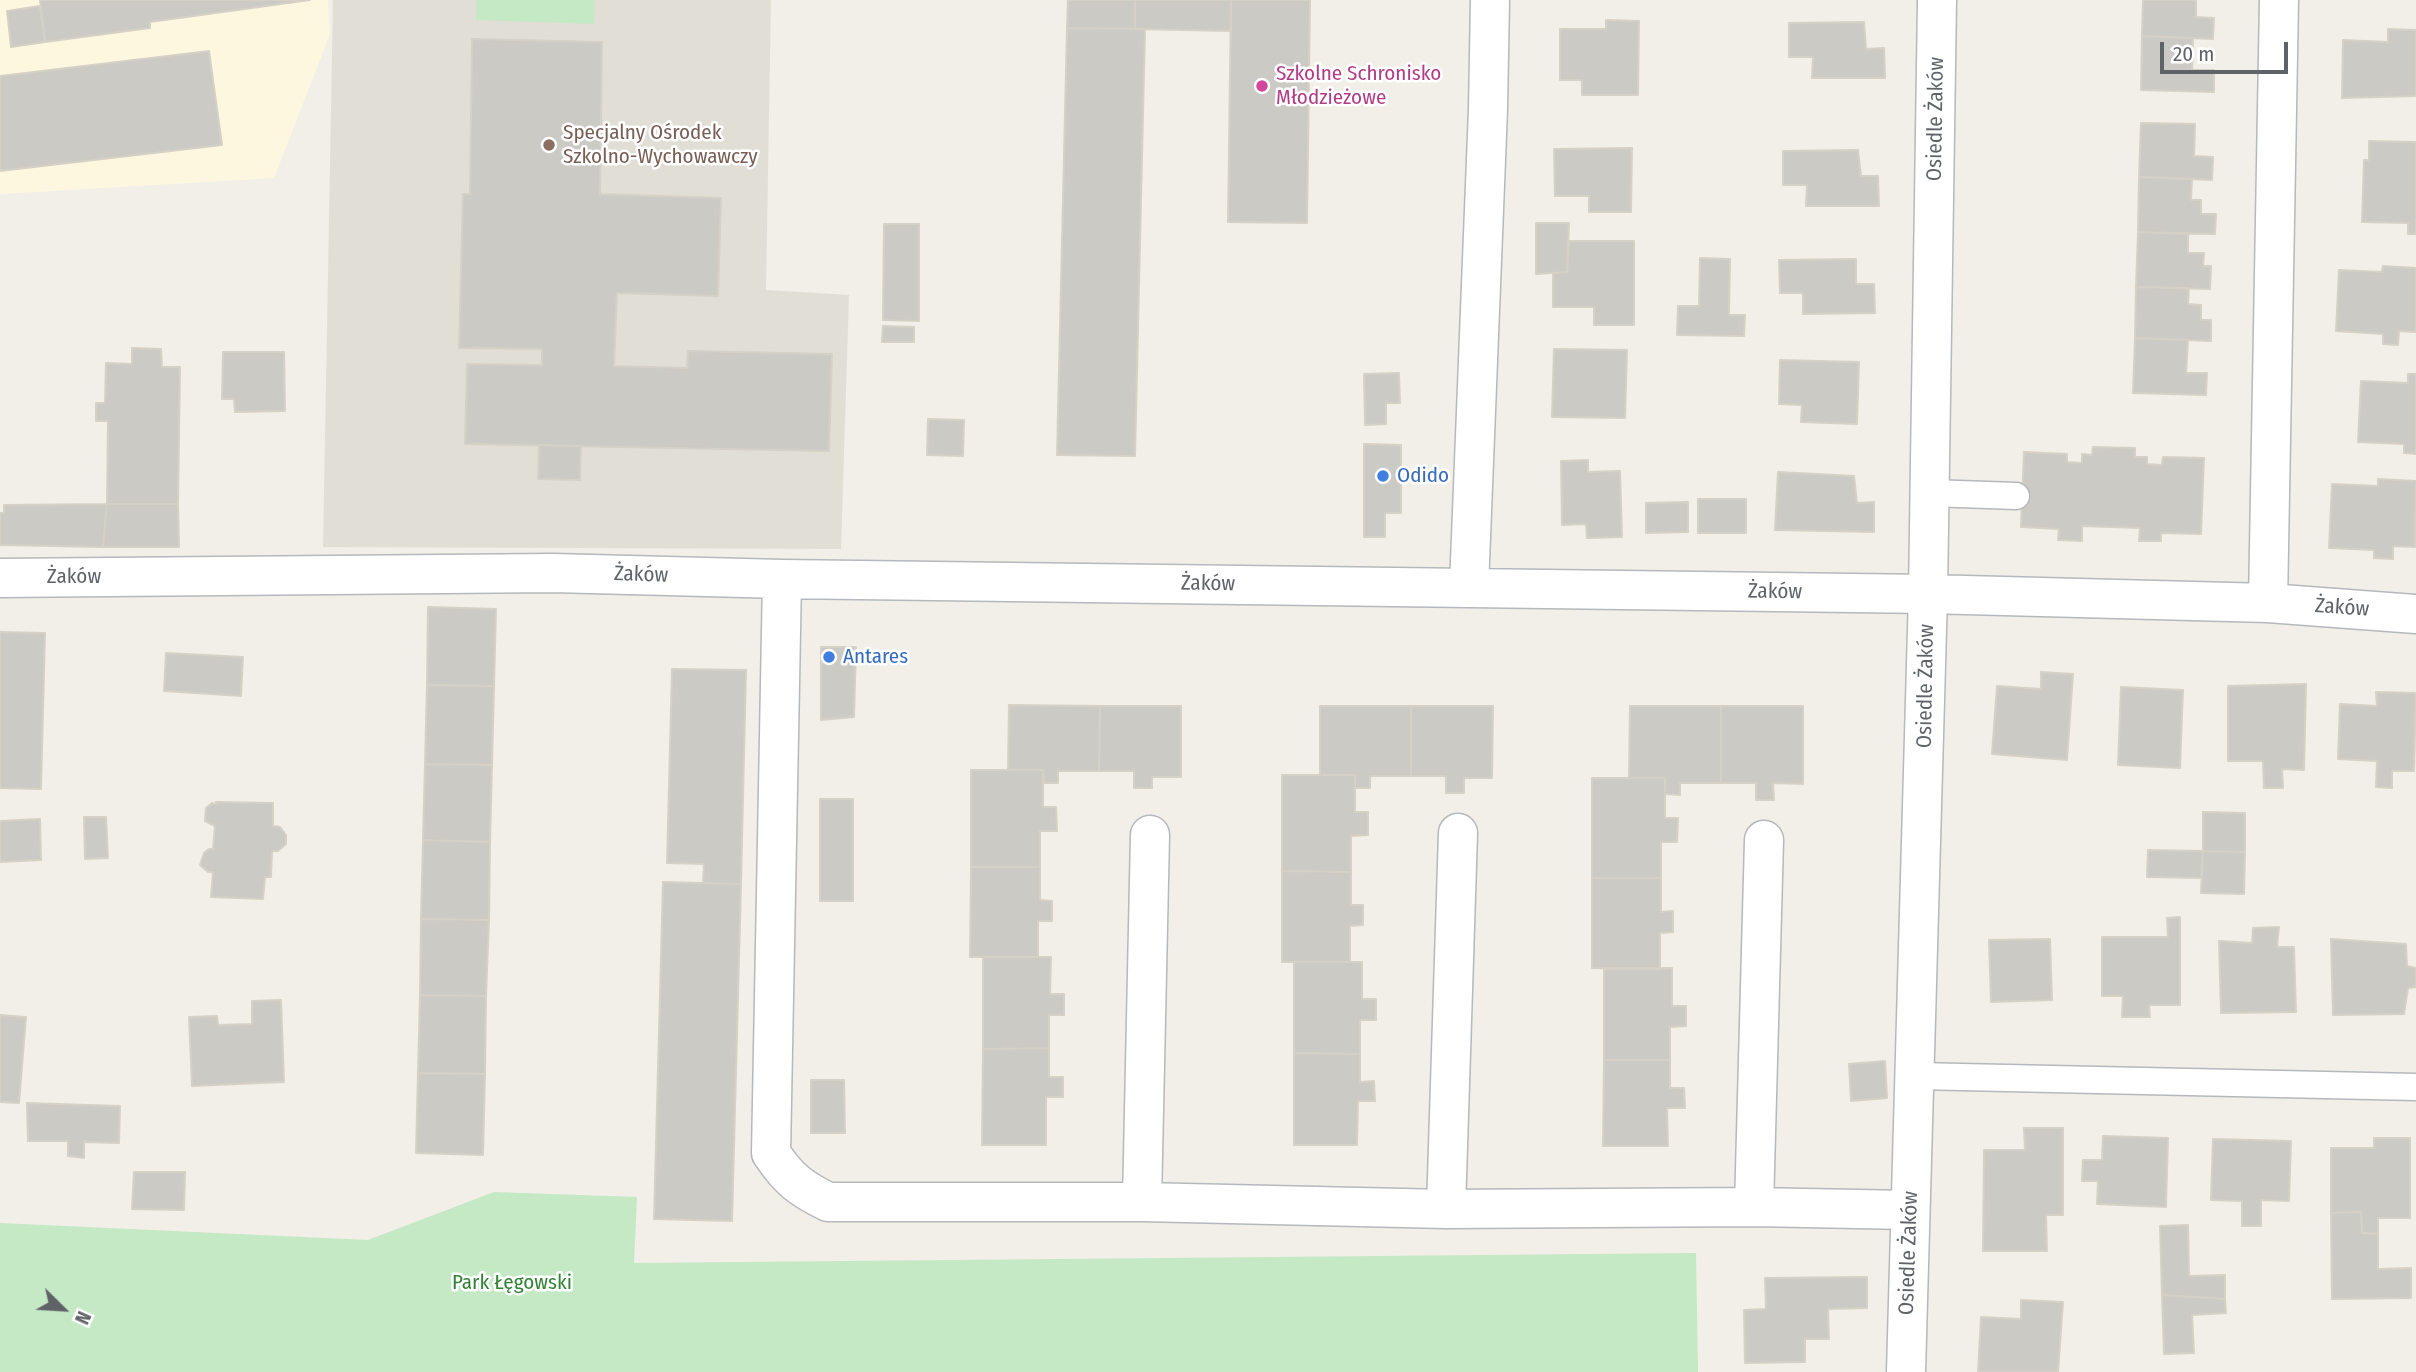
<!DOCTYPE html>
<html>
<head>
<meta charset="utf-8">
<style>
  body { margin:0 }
  #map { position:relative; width:2416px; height:1372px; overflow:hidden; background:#f1efe8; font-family:"Fira Sans Condensed",sans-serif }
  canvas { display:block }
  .north { position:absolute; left:28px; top:1274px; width:70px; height:70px; -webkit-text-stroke:5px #fff; paint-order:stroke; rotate:114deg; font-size:19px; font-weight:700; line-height:28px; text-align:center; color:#5f6368 }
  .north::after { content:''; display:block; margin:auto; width:24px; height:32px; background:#5f6368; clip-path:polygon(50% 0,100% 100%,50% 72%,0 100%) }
  .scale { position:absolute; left:2160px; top:42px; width:128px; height:32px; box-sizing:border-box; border:4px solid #5f6368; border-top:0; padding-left:9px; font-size:21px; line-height:24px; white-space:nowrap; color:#5f6368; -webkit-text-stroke:5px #fff; paint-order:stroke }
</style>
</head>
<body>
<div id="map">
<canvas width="2416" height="1372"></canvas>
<div class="north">N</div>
<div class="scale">20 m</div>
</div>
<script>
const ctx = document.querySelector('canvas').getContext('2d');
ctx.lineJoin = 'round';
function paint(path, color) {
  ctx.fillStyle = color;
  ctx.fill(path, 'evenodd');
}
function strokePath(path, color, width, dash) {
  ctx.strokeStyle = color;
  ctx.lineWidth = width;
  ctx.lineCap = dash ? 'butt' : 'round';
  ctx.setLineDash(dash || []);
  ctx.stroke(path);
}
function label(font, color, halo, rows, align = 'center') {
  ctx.font = font + ' "Fira Sans Condensed",sans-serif';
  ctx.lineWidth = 5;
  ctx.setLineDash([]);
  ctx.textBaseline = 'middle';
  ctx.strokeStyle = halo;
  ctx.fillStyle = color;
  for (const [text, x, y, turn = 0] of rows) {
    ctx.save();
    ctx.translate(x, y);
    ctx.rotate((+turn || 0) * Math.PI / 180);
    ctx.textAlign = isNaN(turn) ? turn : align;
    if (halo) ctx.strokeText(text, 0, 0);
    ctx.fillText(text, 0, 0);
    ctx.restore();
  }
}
paint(new Path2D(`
  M 0,0 L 328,0 L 330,34 L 274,178 L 0,194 Z`), '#fef7e0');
paint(new Path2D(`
  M 333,0 L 771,0 L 766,290 L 849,295 L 841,549 L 323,547 Z`), '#e1ded6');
paint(new Path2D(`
  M 476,0 L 595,0 L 594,24 L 476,20 Z
  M 494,1192 L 637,1197 L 634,1263 L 1696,1253 L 1698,1372 L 0,1372 L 0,1223 L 368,1240 Z`), '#c5e8c5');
const building = new Path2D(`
  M 40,0 L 310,0 L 150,22 L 150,28 L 45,42 Z
  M 1068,0 L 1135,0 L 1135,29 L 1067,28 Z
  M 1135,0 L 1231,0 L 1231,31 L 1135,29 Z
  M 1231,0 L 1310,0 L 1307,223 L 1228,222 Z
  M 2143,0 L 2196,0 L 2196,17 L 2214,18 L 2213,39 L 2142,36 Z
  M 40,6 L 45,42 L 11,47 L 7,11 Z
  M 1606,20 L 1639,21 L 1638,95 L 1582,95 L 1582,80 L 1560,80 L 1560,29 L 1606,29 Z
  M 1864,22 L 1866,49 L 1884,48 L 1885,78 L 1812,78 L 1813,57 L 1789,57 L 1789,23 Z
  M 1067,28 L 1145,29 L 1135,456 L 1057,455 Z
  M 2388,29 L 2416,30 L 2416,96 L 2342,98 L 2343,40 L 2388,42 Z
  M 2142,36 L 2193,38 L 2192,70 L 2214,70 L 2214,92 L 2141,90 Z
  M 472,39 L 602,42 L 600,194 L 721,198 L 718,296 L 617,293 L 614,366 L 687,368 L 688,351 L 832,354 L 829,451 L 465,444 L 467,364 L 542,365 L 542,349 L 459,348 L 463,194 L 470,194 Z
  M 209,51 L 222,145 L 0,171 L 0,76 Z
  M 2141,123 L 2195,124 L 2194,156 L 2213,157 L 2212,180 L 2139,177 Z
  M 2369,141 L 2416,142 L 2416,234 L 2408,234 L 2408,223 L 2362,222 L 2364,160 L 2369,160 Z
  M 1632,148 L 1631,212 L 1589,212 L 1589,196 L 1555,196 L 1554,149 Z
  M 1858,150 L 1861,176 L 1878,176 L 1879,206 L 1806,206 L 1807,185 L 1783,185 L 1783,151 Z
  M 2139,177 L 2192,179 L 2191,200 L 2201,200 L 2201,214 L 2216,214 L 2215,234 L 2138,232 Z
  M 1536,223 L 1569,223 L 1567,272 L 1536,274 Z
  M 884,224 L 919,224 L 919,321 L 883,320 Z
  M 2138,232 L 2188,234 L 2188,253 L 2204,253 L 2203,266 L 2211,266 L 2210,289 L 2136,287 Z
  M 1569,241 L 1634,241 L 1634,325 L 1594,325 L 1594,307 L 1553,307 L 1553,273 L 1567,272 Z
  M 1700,258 L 1730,259 L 1729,315 L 1745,315 L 1744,336 L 1677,335 L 1678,306 L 1699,306 Z
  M 1856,259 L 1856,284 L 1874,284 L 1875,313 L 1803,314 L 1803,293 L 1780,293 L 1779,260 Z
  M 2383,266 L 2416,268 L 2416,332 L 2399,331 L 2398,345 L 2383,344 L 2383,334 L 2336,331 L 2339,270 L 2382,272 Z
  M 2136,287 L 2189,288 L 2188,304 L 2201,305 L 2201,320 L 2211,320 L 2211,341 L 2135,338 Z
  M 883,326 L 914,327 L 914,342 L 882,342 Z
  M 2135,338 L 2188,340 L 2186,373 L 2207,373 L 2206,395 L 2133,393 Z
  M 132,348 L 161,349 L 162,367 L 180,367 L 178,504 L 107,504 L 108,421 L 96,421 L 96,403 L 105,403 L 106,363 L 132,364 Z
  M 1554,349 L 1627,350 L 1625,418 L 1552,417 Z
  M 223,352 L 284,352 L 285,411 L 235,412 L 234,399 L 222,399 Z
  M 1780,360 L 1859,362 L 1857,424 L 1801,422 L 1802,405 L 1779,404 Z
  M 1399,373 L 1400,403 L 1386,403 L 1386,424 L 1365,425 L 1364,374 Z
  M 2408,374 L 2416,374 L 2416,454 L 2404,453 L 2404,444 L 2358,442 L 2361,381 L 2408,383 Z
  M 928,419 L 964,420 L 963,456 L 927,455 Z
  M 1364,444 L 1401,445 L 1401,513 L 1385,513 L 1385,537 L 1364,537 Z
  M 539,445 L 581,446 L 580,480 L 538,479 Z
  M 2093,447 L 2135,448 L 2135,457 L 2147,457 L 2147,464 L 2162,465 L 2163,457 L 2204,458 L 2201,534 L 2161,533 L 2161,541 L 2139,541 L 2140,528 L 2082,526 L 2082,541 L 2058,540 L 2059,529 L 2021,527 L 2024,452 L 2067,454 L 2067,462 L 2082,463 L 2082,454 L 2092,455 Z
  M 1588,460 L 1588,472 L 1620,471 L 1622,537 L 1587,538 L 1586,524 L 1562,525 L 1561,461 Z
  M 1778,472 L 1854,476 L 1857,503 L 1874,502 L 1874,532 L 1775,530 Z
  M 2378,479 L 2416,481 L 2415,547 L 2393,546 L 2393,559 L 2374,558 L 2374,550 L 2329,548 L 2332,484 L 2378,486 Z
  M 1698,499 L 1746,499 L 1746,533 L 1698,533 Z
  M 1688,502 L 1688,532 L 1646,533 L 1646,503 Z
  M 107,504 L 178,504 L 179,547 L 103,547 Z
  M 107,504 L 103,547 L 0,545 L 0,513 L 4,513 L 4,505 Z
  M 428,607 L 496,609 L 494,686 L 427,685 Z
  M 0,632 L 45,633 L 41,789 L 0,788 Z
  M 821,647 L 856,647 L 854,717 L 821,720 Z
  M 166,653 L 243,657 L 241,696 L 164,691 Z
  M 672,669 L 746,670 L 741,884 L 703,883 L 704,864 L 667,863 Z
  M 2041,672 L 2073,674 L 2067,760 L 1992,754 L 1997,686 L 2041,689 Z
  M 2306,684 L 2304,770 L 2282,769 L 2283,788 L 2264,788 L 2263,761 L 2228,761 L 2228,686 Z
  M 427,685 L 494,686 L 492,765 L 425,764 Z
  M 2121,687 L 2183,690 L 2180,768 L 2118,765 Z
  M 2376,692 L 2416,693 L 2414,771 L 2392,771 L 2392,788 L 2376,787 L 2377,761 L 2338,759 L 2340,704 L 2377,706 Z
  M 1009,705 L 1100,706 L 1099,771 L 1058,771 L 1058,783 L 1044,783 L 1043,770 L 1008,770 Z
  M 1100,706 L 1181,706 L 1181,777 L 1152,777 L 1152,788 L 1134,788 L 1134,771 L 1099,771 Z
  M 1320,706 L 1411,706 L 1411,776 L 1370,776 L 1370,788 L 1355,788 L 1355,775 L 1320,775 Z
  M 1411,706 L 1493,706 L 1492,778 L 1464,778 L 1464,793 L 1446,793 L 1446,776 L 1411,776 Z
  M 1630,706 L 1721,706 L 1721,783 L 1680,783 L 1680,795 L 1665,794 L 1665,778 L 1629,778 Z
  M 1721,706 L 1803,706 L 1803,784 L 1773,783 L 1774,800 L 1756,800 L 1756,783 L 1721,783 Z
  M 425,764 L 492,765 L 490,842 L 423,840 Z
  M 971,770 L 1043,770 L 1043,807 L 1056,807 L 1057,831 L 1040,831 L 1040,867 L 971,867 Z
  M 1282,775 L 1355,775 L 1355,812 L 1368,812 L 1368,835 L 1351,836 L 1351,872 L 1282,871 Z
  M 1592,778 L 1665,778 L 1665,818 L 1678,818 L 1677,842 L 1661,842 L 1661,878 L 1592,878 Z
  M 820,799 L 853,799 L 853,901 L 820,901 Z
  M 216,802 L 273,803 L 273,826 L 280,827 L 286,835 L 286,844 L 278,851 L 272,851 L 271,877 L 265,877 L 263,899 L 211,897 L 213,872 L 208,872 L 200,865 L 204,853 L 209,849 L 213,849 L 215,826 L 205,821 L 206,808 L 212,803 L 216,804 Z
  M 2203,812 L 2245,813 L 2245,852 L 2203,851 Z
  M 84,817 L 106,817 L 108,858 L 85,859 Z
  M 40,819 L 41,860 L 0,862 L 0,821 Z
  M 423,840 L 490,842 L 489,920 L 421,919 Z
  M 2148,850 L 2203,851 L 2201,878 L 2147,877 Z
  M 2203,851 L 2245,852 L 2244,894 L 2201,893 Z
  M 971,867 L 1040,867 L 1040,900 L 1052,901 L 1052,921 L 1038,921 L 1038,957 L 970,957 Z
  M 1282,871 L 1351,872 L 1351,905 L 1363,905 L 1363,925 L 1350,926 L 1350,962 L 1282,962 Z
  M 1592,878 L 1661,878 L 1661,912 L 1673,911 L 1673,932 L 1660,933 L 1660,969 L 1592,968 Z
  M 663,882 L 741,884 L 732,1221 L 654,1219 Z
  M 2180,917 L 2180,1005 L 2149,1005 L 2150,1017 L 2122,1017 L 2123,996 L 2102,996 L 2102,937 L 2168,937 L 2167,918 Z
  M 421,919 L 489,920 L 486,996 L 420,995 Z
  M 2279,927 L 2277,947 L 2294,947 L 2296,1012 L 2221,1013 L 2219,941 L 2252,943 L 2253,928 Z
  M 2050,939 L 2052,1000 L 1991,1002 L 1989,940 Z
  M 2331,939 L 2406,944 L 2407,966 L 2416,968 L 2416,987 L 2408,988 L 2404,1014 L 2333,1015 Z
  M 983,957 L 1051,957 L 1050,994 L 1064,994 L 1064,1015 L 1049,1015 L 1049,1048 L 983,1049 Z
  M 1294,962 L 1362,962 L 1362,999 L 1376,999 L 1376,1020 L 1360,1020 L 1360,1054 L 1294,1053 Z
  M 1672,968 L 1672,1006 L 1686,1006 L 1686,1026 L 1670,1027 L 1670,1060 L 1604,1060 L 1604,969 Z
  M 420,995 L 486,996 L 485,1074 L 418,1073 Z
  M 281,1000 L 284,1082 L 192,1086 L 189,1017 L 217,1016 L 218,1025 L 252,1024 L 252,1001 Z
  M 0,1015 L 26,1017 L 19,1103 L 0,1102 Z
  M 1049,1048 L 1049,1077 L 1063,1077 L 1063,1097 L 1046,1097 L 1046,1145 L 982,1145 L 983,1049 Z
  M 1294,1053 L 1360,1054 L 1360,1082 L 1374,1081 L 1375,1101 L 1358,1101 L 1357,1145 L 1294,1145 Z
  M 1604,1060 L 1670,1060 L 1670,1088 L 1684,1088 L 1685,1108 L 1667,1108 L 1668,1146 L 1603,1146 Z
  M 1885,1061 L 1887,1098 L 1851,1101 L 1849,1064 Z
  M 418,1073 L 485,1074 L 483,1155 L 416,1153 Z
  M 811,1080 L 844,1080 L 845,1133 L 811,1133 Z
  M 27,1103 L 120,1106 L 119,1143 L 84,1142 L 84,1158 L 68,1156 L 68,1141 L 28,1141 Z
  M 2024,1128 L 2063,1128 L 2063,1215 L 2046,1215 L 2047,1251 L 1983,1251 L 1984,1150 L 2025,1150 Z
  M 2103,1136 L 2168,1138 L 2166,1207 L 2097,1204 L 2098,1181 L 2082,1181 L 2083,1160 L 2102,1160 Z
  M 2374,1138 L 2410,1138 L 2410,1218 L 2378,1218 L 2378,1234 L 2362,1233 L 2361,1212 L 2331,1213 L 2331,1148 L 2374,1148 Z
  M 2213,1139 L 2291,1141 L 2289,1201 L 2261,1200 L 2261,1226 L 2242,1226 L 2242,1201 L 2211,1200 Z
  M 134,1172 L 185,1172 L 184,1210 L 132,1209 Z
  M 2361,1212 L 2362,1233 L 2378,1234 L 2378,1269 L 2411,1268 L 2411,1298 L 2332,1299 L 2331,1213 Z
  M 2188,1225 L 2189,1276 L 2225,1275 L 2225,1299 L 2162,1295 L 2160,1226 Z
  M 1867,1277 L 1867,1308 L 1828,1309 L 1829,1339 L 1805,1339 L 1805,1362 L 1745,1363 L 1744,1310 L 1766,1309 L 1765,1278 Z
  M 2162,1295 L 2225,1299 L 2226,1313 L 2192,1315 L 2194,1353 L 2164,1354 Z
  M 2021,1300 L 2063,1302 L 2058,1372 L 1978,1372 L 1981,1317 L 2021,1319 Z`);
paint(building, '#cccac5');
strokePath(building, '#d6d1c6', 2);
const service = new Path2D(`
  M 1930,493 L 2016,496
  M 1916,1076 L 2416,1087`);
const minor = new Path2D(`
  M 0,578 L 553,573 L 782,579 L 1928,594 L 2268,603 L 2416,614
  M 782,579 L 771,1153 C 789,1180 800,1188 828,1202 L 1142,1202 L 1446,1209 L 1754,1207 L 1909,1210
  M 1469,587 L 1488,109 L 1490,0
  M 2268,603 L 2279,0
  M 1142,1202 L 1150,835
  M 1754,1207 L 1764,840
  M 1446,1209 L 1458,833
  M 1906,1372 L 1928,594 L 1937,0`);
strokePath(service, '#b5b8bc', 29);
strokePath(minor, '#b5b8bc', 41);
strokePath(service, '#fff', 26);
strokePath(minor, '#fff', 38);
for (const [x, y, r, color] of [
  [1262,86,7,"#d1479c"],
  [549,145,7,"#8d6e63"],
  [1383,476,7,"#3f7fe0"],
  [829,657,7,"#3f7fe0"]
]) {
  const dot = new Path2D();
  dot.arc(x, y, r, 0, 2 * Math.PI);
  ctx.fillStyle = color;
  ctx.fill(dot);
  strokePath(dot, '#fff', 2.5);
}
label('21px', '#b23c85', '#fff', [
  ["Szkolne Schronisko",1276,74],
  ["Młodzieżowe",1276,98]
], 'left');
label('21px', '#5f6368', '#fff', [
  ["Osiedle Żaków",1936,119,-89],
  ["Żaków",641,575,2],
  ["Żaków",74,577],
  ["Żaków",1208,584,1],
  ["Żaków",1775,592,1],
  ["Żaków",2342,608,4],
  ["Osiedle Żaków",1926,686,-89],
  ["Osiedle Żaków",1909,1253,-88]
]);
label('21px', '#785e54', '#fff', [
  ["Specjalny Ośrodek",563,133],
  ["Szkolno-Wychowawczy",563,157]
], 'left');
label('21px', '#366cbe', '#fff', [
  ["Odido",1397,476],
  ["Antares",843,657]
], 'left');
label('21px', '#348238', '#fff', [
  ["Park Łęgowski",512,1283]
]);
</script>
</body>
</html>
